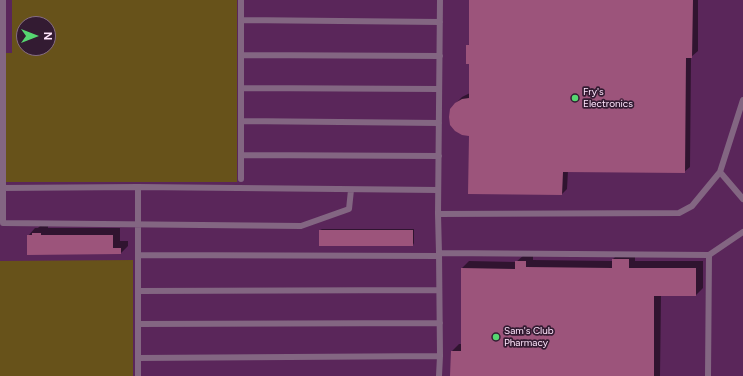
<!DOCTYPE html>
<html>
<head>
<meta charset="utf-8">
<style>
  body { margin:0 }
  #map { position:relative; width:743px; height:376px; overflow:hidden; background:#5a265a; font-family:Figtree,sans-serif }
  canvas { display:block }
  .north { position:absolute; left:16px; top:16px; width:40px; height:40px; box-sizing:border-box; background:#331b32; border:1px solid #856c83; border-radius:50%; rotate:90deg; font-size:11px; font-weight:700; line-height:16px; text-align:center; color:#ffe5fd }
  .north::after { content:''; display:block; margin:auto; width:14px; height:18px; background:#56d671; clip-path:polygon(50% 0,100% 100%,50% 72%,0 100%) }
</style>
</head>
<body>
<div id="map">
<canvas width="743" height="376"></canvas>
<div class="north">N</div>
</div>
<script>
const ctx = document.querySelector('canvas').getContext('2d');
ctx.lineJoin = 'round';
function paint(path, color) {
  ctx.fillStyle = color;
  ctx.fill(path, 'evenodd');
}
function strokePath(path, color, width, dash) {
  ctx.strokeStyle = color;
  ctx.lineWidth = width;
  ctx.lineCap = dash ? 'butt' : 'round';
  ctx.setLineDash(dash || []);
  ctx.stroke(path);
}
function label(font, color, halo, rows, align = 'center') {
  ctx.font = font + ' Figtree,sans-serif';
  ctx.lineWidth = 3.5;
  ctx.setLineDash([]);
  ctx.textBaseline = 'middle';
  ctx.strokeStyle = halo;
  ctx.fillStyle = color;
  for (const [text, x, y, turn = 0] of rows) {
    ctx.save();
    ctx.translate(x, y);
    ctx.rotate((+turn || 0) * Math.PI / 180);
    ctx.textAlign = isNaN(turn) ? turn : align;
    if (halo) ctx.strokeText(text, 0, 0);
    ctx.fillText(text, 0, 0);
    ctx.restore();
  }
}
paint(new Path2D(`
  M 12,0 L 237,0 L 237,182 L 0,182 L 0,53 L 12,53 ZM 24,24 L 48,24 L 48,48 L 24,48 Z
  M 133,260 L 133,376 L 0,376 L 0,261 Z`), '#67521a');
paint(new Path2D(`
  M 470,0 L 698,0 L 698,51 L 691,57 L 690,167 L 684,172 L 568,171 L 567,189 L 562,194 L 470,136 L 456,103 L 462,97 L 470,93 L 470,63 L 467,46 L 470,44 Z
  M 40,226 L 48,226 L 48,228 L 120,228 L 120,241 L 128,241 L 128,246 L 121,253 L 28,254 L 28,236 L 35,228 L 38,228 Z
  M 322,229 L 414,229 L 414,243 L 413,245 L 320,230 Z
  M 620,252 L 635,252 L 635,261 L 703,261 L 703,288 L 696,295 L 661,295 L 660,376 L 451,376 L 452,351 L 459,344 L 462,344 L 462,268 L 469,261 L 516,262 L 524,255 L 533,255 L 533,260 L 613,261 L 613,259 Z`), '#0007');
paint(new Path2D(`
  M 469,0 L 693,0 L 692,58 L 686,58 L 685,173 L 563,172 L 562,195 L 468,194 L 469,136 L 462,135 L 455,131 L 450,125 L 449,117 L 450,109 L 455,103 L 462,99 L 469,98 L 469,64 L 466,64 L 466,45 L 469,45 Z
  M 319,230 L 413,230 L 413,246 L 319,246 Z
  M 32,233 L 41,233 L 41,235 L 113,235 L 113,248 L 121,248 L 121,254 L 27,255 L 27,235 L 32,235 Z
  M 612,259 L 629,259 L 629,268 L 696,268 L 696,296 L 654,296 L 654,376 L 450,376 L 451,351 L 461,351 L 461,268 L 515,269 L 515,261 L 526,261 L 526,267 L 612,268 Z`), '#9c547b');
strokePath(new Path2D(`
  M 3,0 L 3,223 L 301,226 L 349,209 L 351,190
  M 241,0 L 241,179
  M 440,0 L 438,214 L 439,253 L 709,255 L 743,232
  M 241,20 L 440,22
  M 241,55 L 440,56
  M 241,88 L 439,89
  M 241,121 L 439,123
  M 241,155 L 439,156
  M 720,172 L 743,199
  M 138,187 L 138,376
  M 0,188 L 138,187 L 438,190
  M 438,214 L 679,213 L 692,206 L 720,172 L 743,100
  M 138,255 L 439,256
  M 138,291 L 439,290
  M 138,324 L 440,323
  M 138,358 L 440,356
  M 439,376 L 440,356 L 439,253
  M 708,376 L 709,255`), '#836682', 6);
for (const [x, y, r, color] of [
  [575,98,4,"#56d671"],
  [496,337,4,"#56d671"]
]) {
  const dot = new Path2D();
  dot.arc(x, y, r, 0, 2 * Math.PI);
  ctx.fillStyle = color;
  ctx.fill(dot);
  strokePath(dot, '#331b32', 1.5);
}
label('10px', '#ffe5fd', '#331b32', [
  ["Fry's",583,92],
  ["Electronics",583,104],
  ["Sam's Club",504,331],
  ["Pharmacy",504,343]
], 'left');
</script>
</body>
</html>
